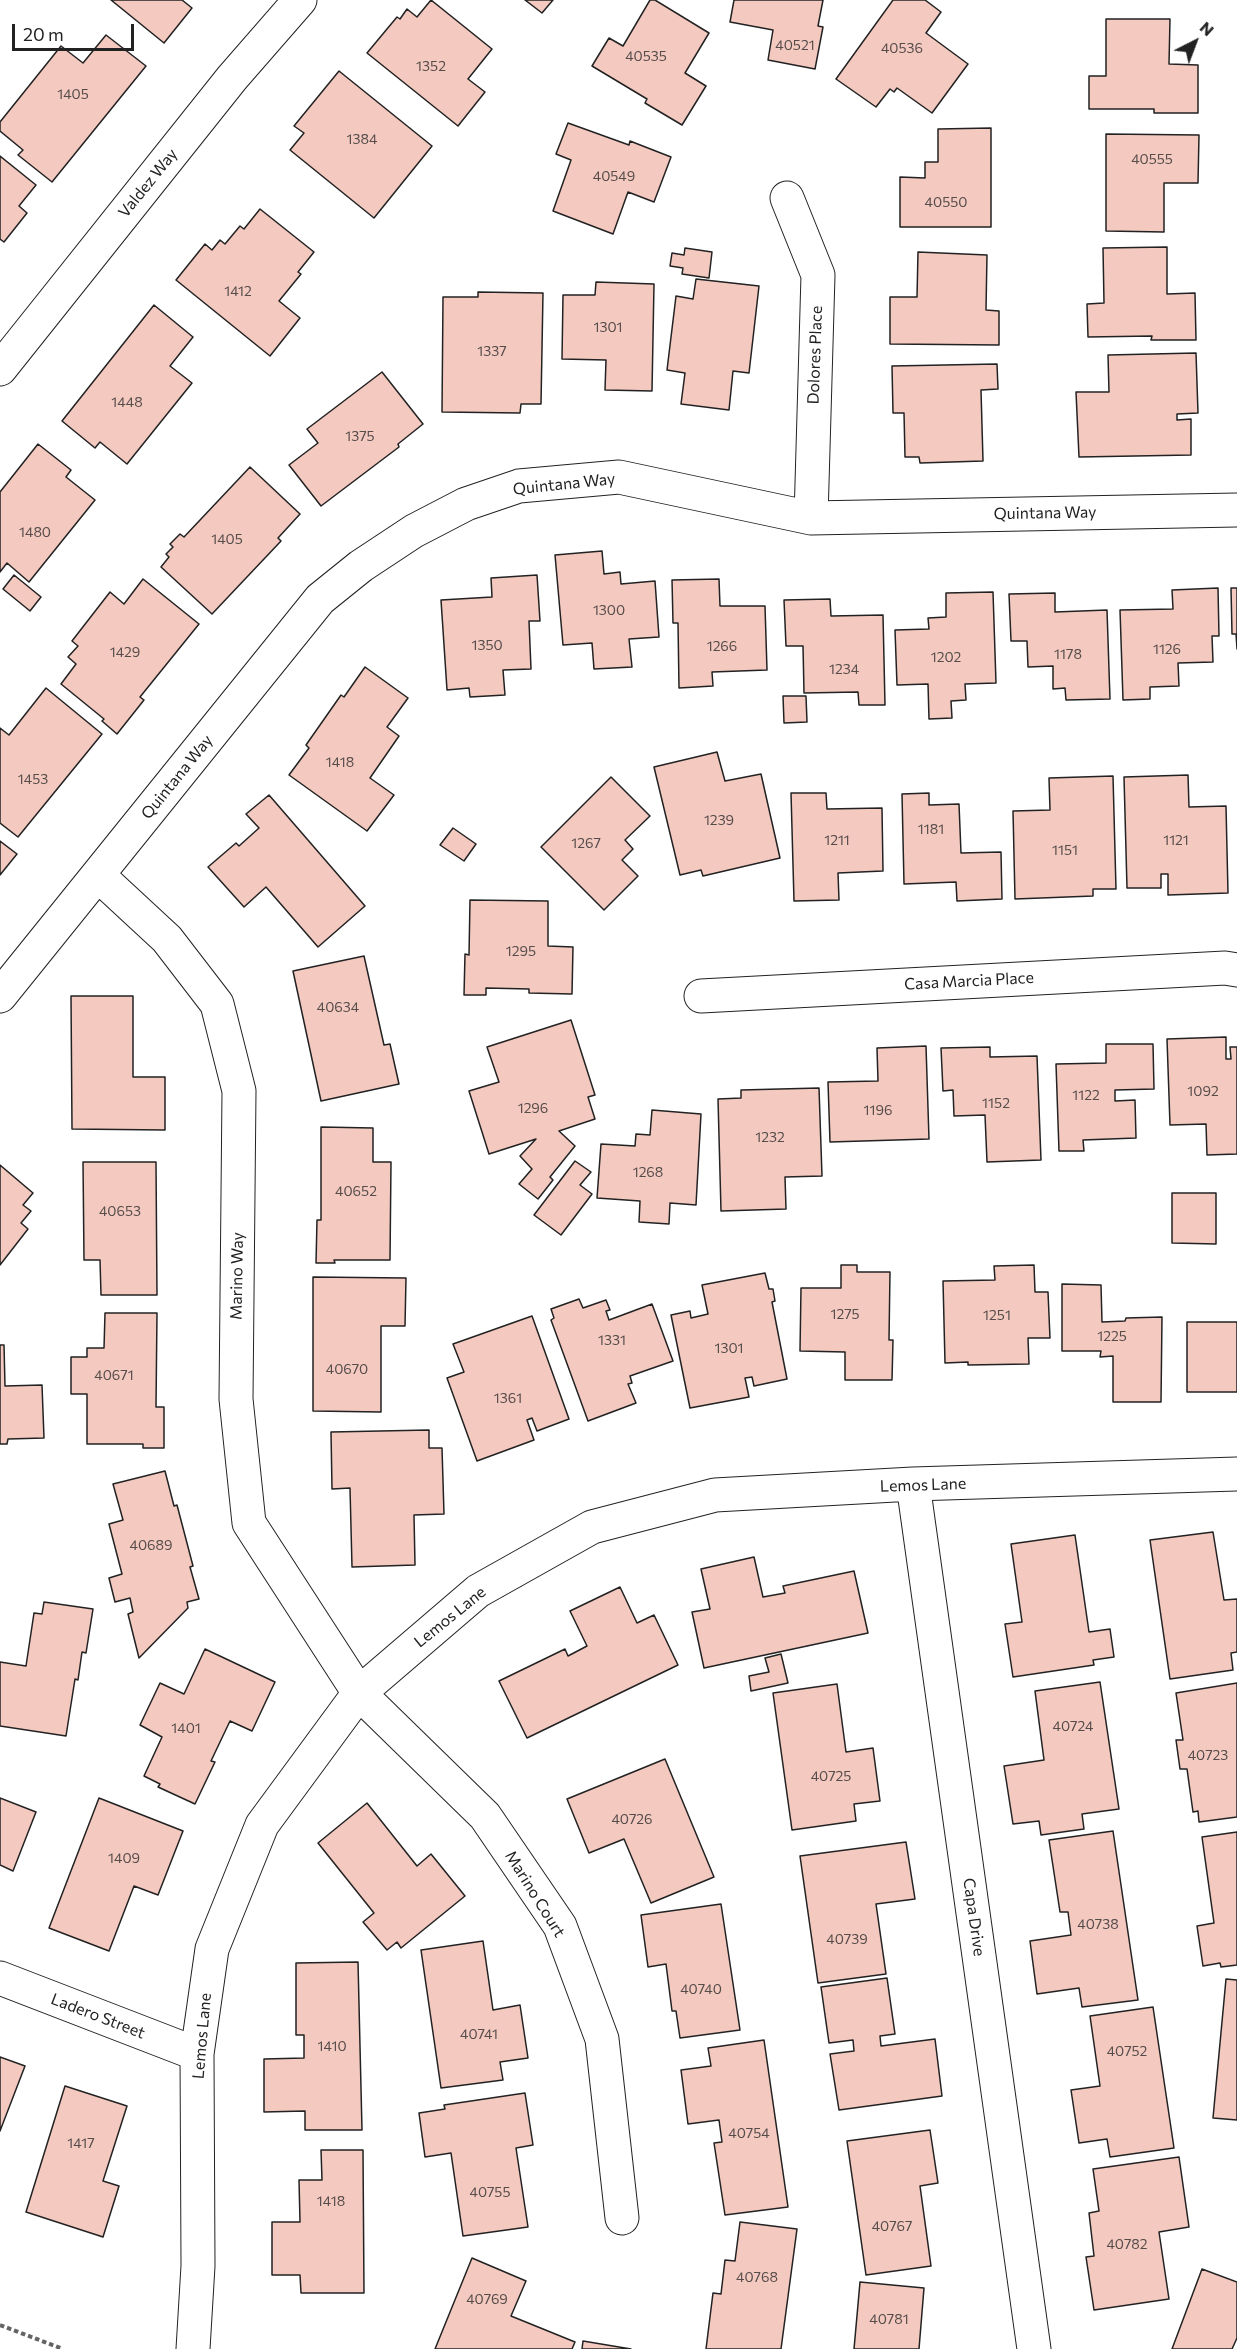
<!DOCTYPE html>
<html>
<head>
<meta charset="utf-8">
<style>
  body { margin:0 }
  #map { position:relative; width:1237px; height:2349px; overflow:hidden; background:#fff; font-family:Commissioner,sans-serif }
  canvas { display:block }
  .north { position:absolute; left:1165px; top:12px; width:60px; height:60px; -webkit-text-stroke:4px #fff; paint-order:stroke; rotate:42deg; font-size:16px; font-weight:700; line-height:24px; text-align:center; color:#222 }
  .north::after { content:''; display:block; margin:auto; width:21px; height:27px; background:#222; clip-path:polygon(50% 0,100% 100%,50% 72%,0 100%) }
  .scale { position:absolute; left:12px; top:24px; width:122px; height:27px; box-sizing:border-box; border:3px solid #222; border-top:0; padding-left:8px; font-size:18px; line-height:21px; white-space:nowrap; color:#222; -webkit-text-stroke:4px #fff; paint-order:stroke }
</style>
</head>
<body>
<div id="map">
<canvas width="1237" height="2349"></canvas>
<div class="north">N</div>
<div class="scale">20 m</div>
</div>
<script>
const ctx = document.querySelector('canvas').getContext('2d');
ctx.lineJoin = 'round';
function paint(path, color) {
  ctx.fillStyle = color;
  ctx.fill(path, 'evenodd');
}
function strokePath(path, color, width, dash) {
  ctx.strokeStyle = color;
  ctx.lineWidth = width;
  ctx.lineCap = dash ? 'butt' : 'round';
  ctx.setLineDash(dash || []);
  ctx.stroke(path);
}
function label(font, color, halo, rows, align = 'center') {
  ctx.font = font + ' Commissioner,sans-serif';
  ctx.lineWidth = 4.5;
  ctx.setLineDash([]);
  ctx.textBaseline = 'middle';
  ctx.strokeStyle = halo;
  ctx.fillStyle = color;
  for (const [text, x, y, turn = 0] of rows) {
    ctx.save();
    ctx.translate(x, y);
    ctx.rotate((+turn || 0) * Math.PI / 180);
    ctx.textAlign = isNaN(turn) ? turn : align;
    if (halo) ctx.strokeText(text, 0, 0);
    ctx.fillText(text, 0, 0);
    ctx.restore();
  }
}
const building = new Path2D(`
  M 111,0 L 182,0 L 192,8 L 164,43 Z
  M 431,0 L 492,49 L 468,79 L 485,92 L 458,126 L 367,53 L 397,17 L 400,19 L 407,9 L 417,17 Z
  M 525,0 L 553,0 L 542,13 Z
  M 650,0 L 655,0 L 709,33 L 685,73 L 706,86 L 682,125 L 645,103 L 647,99 L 592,66 L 609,38 L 623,46 Z
  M 734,0 L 823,0 L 818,26 L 823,27 L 815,69 L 768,60 L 773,30 L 730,22 Z
  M 893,0 L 925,0 L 941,12 L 926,33 L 968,64 L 932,113 L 897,88 L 894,92 L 890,89 L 876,107 L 836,79 Z
  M 1106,19 L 1170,19 L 1169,64 L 1198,65 L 1198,113 L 1154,113 L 1154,109 L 1089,109 L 1089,76 L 1106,76 Z
  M 106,35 L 146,66 L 52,182 L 18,155 L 23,150 L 0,131 L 0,122 L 61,46 L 83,63 Z
  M 339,71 L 432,146 L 374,218 L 290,150 L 304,133 L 294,126 Z
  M 568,123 L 629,145 L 630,141 L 671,157 L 654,202 L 628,192 L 613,234 L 553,211 L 571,160 L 556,154 Z
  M 991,128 L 991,227 L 900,227 L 900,177 L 925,178 L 925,162 L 938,162 L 938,129 Z
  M 1106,134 L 1199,135 L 1198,183 L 1164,183 L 1164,232 L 1106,231 Z
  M 0,156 L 36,185 L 19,206 L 27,213 L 4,242 L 0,239 Z
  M 260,209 L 314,252 L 298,272 L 301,274 L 279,301 L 300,318 L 270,356 L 176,280 L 205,244 L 212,250 L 220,240 L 225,244 L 240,226 L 244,229 Z
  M 1167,247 L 1167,294 L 1195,293 L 1196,340 L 1151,340 L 1152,336 L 1088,337 L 1087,304 L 1104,303 L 1103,248 Z
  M 685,248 L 712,252 L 709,278 L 682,274 L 683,268 L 670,266 L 672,253 L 684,255 Z
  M 918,252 L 987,255 L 986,310 L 999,311 L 999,345 L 890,344 L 890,297 L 917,297 Z
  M 696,279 L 759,286 L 749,373 L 733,371 L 729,410 L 681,404 L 685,373 L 667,370 L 676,296 L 693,299 Z
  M 596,282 L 654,284 L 652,391 L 605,390 L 606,360 L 562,359 L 563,295 L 595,295 Z
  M 478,292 L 543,293 L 541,404 L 521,404 L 520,413 L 442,412 L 443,297 L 478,297 Z
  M 154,305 L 193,337 L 170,366 L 192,383 L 127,464 L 100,442 L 95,448 L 62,421 Z
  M 1196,353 L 1198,413 L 1177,414 L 1177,420 L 1191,419 L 1191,455 L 1079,457 L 1076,392 L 1109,392 L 1108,355 Z
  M 997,364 L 998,389 L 981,390 L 983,461 L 920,463 L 919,457 L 905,457 L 904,413 L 893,413 L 892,366 Z
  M 382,372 L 423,424 L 398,444 L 399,447 L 321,506 L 289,465 L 318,443 L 307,429 Z
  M 38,444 L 71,470 L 66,477 L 95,500 L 29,582 L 7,563 L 0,572 L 0,492 Z
  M 250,467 L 300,514 L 278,538 L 281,541 L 212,614 L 161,567 L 169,557 L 166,554 L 173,547 L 170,544 L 180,534 L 184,537 Z
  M 602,551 L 604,574 L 620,572 L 621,584 L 655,581 L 659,637 L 629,639 L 632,667 L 594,669 L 592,643 L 563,645 L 555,555 Z
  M 14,575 L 41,597 L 30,611 L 3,589 Z
  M 537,575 L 540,621 L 529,621 L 531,669 L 503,670 L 505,695 L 470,697 L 469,688 L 447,690 L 441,600 L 492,597 L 491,578 Z
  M 143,579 L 199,624 L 140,697 L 144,700 L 117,734 L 102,721 L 104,719 L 61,684 L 76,664 L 68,657 L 78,646 L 72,641 L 110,592 L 124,604 Z
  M 719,579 L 720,606 L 765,606 L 767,670 L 712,672 L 713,686 L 679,688 L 678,623 L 673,623 L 672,580 Z
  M 1218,588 L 1219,636 L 1212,636 L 1213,662 L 1178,663 L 1179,686 L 1150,687 L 1150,699 L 1123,700 L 1120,610 L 1173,609 L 1172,590 Z
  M 1231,588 L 1237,588 L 1237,649 L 1236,634 L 1232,634 Z
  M 993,592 L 996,683 L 965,684 L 966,700 L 951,701 L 952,718 L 929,719 L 928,684 L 897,685 L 895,630 L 929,629 L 928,618 L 946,617 L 946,593 Z
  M 1055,593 L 1055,612 L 1107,610 L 1110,699 L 1066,700 L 1065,688 L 1053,689 L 1053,666 L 1028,667 L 1027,641 L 1011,641 L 1009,594 Z
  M 830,599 L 831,616 L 883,615 L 885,705 L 859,705 L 858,692 L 804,693 L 803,646 L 786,646 L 784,600 Z
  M 365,667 L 408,698 L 387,727 L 399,736 L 370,778 L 394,795 L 367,831 L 289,775 L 309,748 L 306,745 L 341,695 L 344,697 Z
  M 46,688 L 102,734 L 18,837 L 0,823 L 0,728 L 9,735 Z
  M 783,696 L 806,696 L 807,722 L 784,723 Z
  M 717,752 L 725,781 L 761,774 L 780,858 L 703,876 L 701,870 L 680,875 L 654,767 Z
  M 1188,775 L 1189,807 L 1226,806 L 1228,893 L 1168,895 L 1168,874 L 1161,874 L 1161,888 L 1127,888 L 1124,777 Z
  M 1113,776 L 1116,889 L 1093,889 L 1093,896 L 1015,899 L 1013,811 L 1050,810 L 1049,778 Z
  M 611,777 L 650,816 L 625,840 L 633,849 L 622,860 L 638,876 L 604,910 L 541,847 Z
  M 791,793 L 826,793 L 827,809 L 882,808 L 883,871 L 838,873 L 839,900 L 794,901 Z
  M 929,793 L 929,805 L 959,804 L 961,853 L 1001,852 L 1002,899 L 957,901 L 956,882 L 904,884 L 902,794 Z
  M 269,795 L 365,906 L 318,947 L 266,887 L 244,907 L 208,867 L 236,843 L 239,846 L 259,828 L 246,814 Z
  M 453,828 L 476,844 L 464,861 L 440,845 Z
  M 0,841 L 17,854 L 0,875 Z
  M 470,900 L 548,901 L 548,946 L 573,947 L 572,994 L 529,993 L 529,989 L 486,988 L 486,995 L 464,995 L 465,954 L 469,955 Z
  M 364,956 L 384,1045 L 390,1044 L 399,1084 L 321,1101 L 293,971 Z
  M 71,996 L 133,996 L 133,1077 L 165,1077 L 165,1130 L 72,1129 Z
  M 571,1020 L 595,1095 L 588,1097 L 595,1119 L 559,1131 L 575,1146 L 550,1177 L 553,1180 L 538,1199 L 519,1184 L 532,1169 L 520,1156 L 536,1139 L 489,1154 L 469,1091 L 499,1082 L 487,1047 Z
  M 1226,1037 L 1226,1059 L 1231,1059 L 1230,1047 L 1237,1047 L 1237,1154 L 1207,1155 L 1206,1124 L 1170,1125 L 1167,1039 Z
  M 1106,1044 L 1153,1044 L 1154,1089 L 1115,1090 L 1115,1101 L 1135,1100 L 1136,1138 L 1083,1140 L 1084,1151 L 1059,1151 L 1056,1064 L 1106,1063 Z
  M 926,1046 L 929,1139 L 830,1142 L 828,1082 L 878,1081 L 877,1048 Z
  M 990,1047 L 990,1057 L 1037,1056 L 1041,1160 L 987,1162 L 985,1115 L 954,1116 L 953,1090 L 943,1091 L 941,1048 Z
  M 819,1088 L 822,1176 L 785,1177 L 786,1209 L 721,1211 L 718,1099 L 741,1098 L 741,1090 Z
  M 652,1110 L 701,1114 L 696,1205 L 670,1203 L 669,1224 L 639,1222 L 640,1201 L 597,1198 L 601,1144 L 635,1146 L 636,1134 L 650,1135 Z
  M 321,1127 L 373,1128 L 373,1162 L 391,1162 L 390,1260 L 334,1260 L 335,1263 L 316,1263 L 317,1220 L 321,1220 Z
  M 575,1161 L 591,1172 L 580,1185 L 592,1194 L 561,1235 L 534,1215 Z
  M 83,1162 L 156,1162 L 157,1295 L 101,1295 L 100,1260 L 84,1260 Z
  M 0,1165 L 33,1193 L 23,1205 L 31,1211 L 21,1223 L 28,1229 L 0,1265 Z
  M 1172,1193 L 1216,1193 L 1216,1244 L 1172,1243 Z
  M 841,1265 L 857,1265 L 857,1272 L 890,1272 L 889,1340 L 893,1340 L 892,1380 L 845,1380 L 845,1352 L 800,1351 L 801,1288 L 841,1288 Z
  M 1034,1265 L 1035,1292 L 1048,1292 L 1050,1338 L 1028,1338 L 1029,1364 L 968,1365 L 968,1362 L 945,1363 L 943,1281 L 995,1280 L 994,1266 Z
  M 765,1273 L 769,1289 L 773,1289 L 775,1301 L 772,1302 L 787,1379 L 754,1386 L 752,1377 L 745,1378 L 749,1397 L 690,1408 L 671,1315 L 690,1311 L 691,1318 L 708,1314 L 702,1285 Z
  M 313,1277 L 406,1278 L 405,1326 L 381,1326 L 381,1412 L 313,1411 Z
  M 1062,1284 L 1101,1285 L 1102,1322 L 1125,1321 L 1126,1318 L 1162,1317 L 1161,1402 L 1113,1402 L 1113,1356 L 1100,1357 L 1101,1351 L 1062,1351 Z
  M 579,1299 L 583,1308 L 606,1300 L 610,1310 L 606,1311 L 609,1320 L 652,1304 L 673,1361 L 630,1376 L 632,1383 L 628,1384 L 636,1403 L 588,1421 L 551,1320 L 554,1318 L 551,1309 Z
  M 105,1313 L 157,1313 L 156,1407 L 164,1407 L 164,1448 L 143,1448 L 143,1444 L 87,1444 L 87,1394 L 71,1394 L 71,1357 L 87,1357 L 87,1348 L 104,1348 Z
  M 532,1316 L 569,1419 L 537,1431 L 532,1418 L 527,1420 L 534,1440 L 477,1461 L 447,1378 L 464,1372 L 453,1344 Z
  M 1187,1322 L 1237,1322 L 1237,1392 L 1187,1392 Z
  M 0,1345 L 4,1345 L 5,1386 L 42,1385 L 44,1438 L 8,1439 L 7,1444 L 0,1444 Z
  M 429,1430 L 429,1448 L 442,1448 L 444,1514 L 414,1515 L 415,1565 L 352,1567 L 350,1488 L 332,1489 L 331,1432 Z
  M 165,1471 L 174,1506 L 177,1505 L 193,1566 L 190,1567 L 199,1599 L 187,1602 L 188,1608 L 139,1658 L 128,1614 L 133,1612 L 130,1598 L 115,1602 L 109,1578 L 122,1574 L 109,1524 L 123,1520 L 113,1484 Z
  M 1213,1532 L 1224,1600 L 1237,1599 L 1237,1652 L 1231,1653 L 1233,1670 L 1170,1679 L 1150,1540 Z
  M 1075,1535 L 1089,1632 L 1110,1629 L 1114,1657 L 1093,1660 L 1094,1665 L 1013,1677 L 1005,1624 L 1022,1622 L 1011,1544 Z
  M 754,1557 L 763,1597 L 785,1593 L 783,1586 L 854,1571 L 868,1633 L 704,1668 L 692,1612 L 710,1609 L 701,1569 Z
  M 620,1587 L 637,1623 L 654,1615 L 678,1665 L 527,1738 L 499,1681 L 565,1649 L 568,1656 L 587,1646 L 570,1611 Z
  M 44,1602 L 93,1609 L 86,1653 L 82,1652 L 78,1680 L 75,1679 L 66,1736 L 0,1726 L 0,1662 L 26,1666 L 34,1613 L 42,1614 Z
  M 205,1649 L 275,1682 L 252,1731 L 230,1721 L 211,1761 L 215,1762 L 195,1804 L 158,1787 L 160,1784 L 144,1776 L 162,1737 L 140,1725 L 160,1683 L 184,1694 Z
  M 781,1654 L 788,1683 L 751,1691 L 749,1676 L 769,1672 L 765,1658 Z
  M 1100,1682 L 1119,1809 L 1082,1814 L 1084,1829 L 1041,1835 L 1039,1821 L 1013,1824 L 1004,1766 L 1044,1760 L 1035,1691 Z
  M 1237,1683 L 1237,1817 L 1199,1822 L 1198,1811 L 1193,1812 L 1187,1769 L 1180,1769 L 1176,1740 L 1183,1740 L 1176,1693 Z
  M 837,1684 L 846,1752 L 873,1748 L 880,1801 L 854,1804 L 856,1821 L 792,1830 L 773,1693 Z
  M 665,1759 L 714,1877 L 651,1903 L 624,1839 L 589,1853 L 567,1799 Z
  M 0,1798 L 36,1812 L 13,1871 L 0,1865 Z
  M 99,1798 L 183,1831 L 158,1895 L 134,1886 L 109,1951 L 49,1928 Z
  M 367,1803 L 417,1866 L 431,1854 L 465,1896 L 401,1948 L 397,1942 L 387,1950 L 363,1922 L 374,1913 L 318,1843 Z
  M 1113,1831 L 1138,2000 L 1082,2007 L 1079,1988 L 1037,1994 L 1030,1941 L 1071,1935 L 1068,1912 L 1060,1912 L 1049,1840 Z
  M 1237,1832 L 1237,1965 L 1221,1967 L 1220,1963 L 1203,1966 L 1197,1926 L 1214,1923 L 1202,1837 Z
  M 906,1842 L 915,1899 L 876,1904 L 886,1974 L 818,1983 L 800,1856 Z
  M 721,1904 L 740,2030 L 680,2038 L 676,2011 L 672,2011 L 666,1964 L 648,1967 L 641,1915 Z
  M 483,1941 L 493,2010 L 520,2005 L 528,2058 L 500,2062 L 503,2080 L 441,2088 L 421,1950 Z
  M 358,1962 L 362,2130 L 305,2130 L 305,2111 L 264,2112 L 264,2059 L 304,2058 L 304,2035 L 296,2035 L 296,1963 Z
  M 887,1978 L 895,2034 L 880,2036 L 881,2046 L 935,2039 L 942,2096 L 839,2110 L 830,2054 L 854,2051 L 853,2040 L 829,2043 L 821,1987 Z
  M 1226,1979 L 1237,1980 L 1237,2120 L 1213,2118 Z
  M 1153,2007 L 1174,2148 L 1110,2157 L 1107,2139 L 1079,2143 L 1071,2090 L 1100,2086 L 1090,2016 Z
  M 764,2040 L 788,2207 L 725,2215 L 714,2143 L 722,2142 L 719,2120 L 688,2124 L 681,2070 L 711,2066 L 708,2048 Z
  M 0,2057 L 25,2066 L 0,2131 Z
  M 65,2086 L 127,2106 L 103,2181 L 119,2186 L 103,2237 L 26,2212 Z
  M 525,2093 L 533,2145 L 516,2148 L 528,2227 L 463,2236 L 451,2153 L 425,2157 L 419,2113 L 445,2109 L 444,2105 Z
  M 930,2130 L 938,2183 L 920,2186 L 931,2266 L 866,2275 L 847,2141 Z
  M 321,2150 L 363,2150 L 364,2293 L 301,2293 L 300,2275 L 272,2275 L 272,2222 L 300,2222 L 299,2180 L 322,2180 Z
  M 1179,2157 L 1189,2227 L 1159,2232 L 1169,2299 L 1094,2310 L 1086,2257 L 1094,2256 L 1089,2213 L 1099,2211 L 1093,2169 Z
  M 740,2222 L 797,2229 L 781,2349 L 706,2349 L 713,2293 L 721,2294 L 725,2260 L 735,2261 Z
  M 472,2258 L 526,2281 L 511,2316 L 575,2342 L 572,2349 L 435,2349 Z
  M 1202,2269 L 1237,2282 L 1237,2338 L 1232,2349 L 1172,2349 Z
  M 860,2282 L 924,2288 L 919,2349 L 854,2349 Z
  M 583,2341 L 631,2349 L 582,2349 Z`);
paint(building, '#f3c9c0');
strokePath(building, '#222', 1.5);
const street = new Path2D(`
  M 787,198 L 818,275 L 811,518
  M 0,369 L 232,78 L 300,0
  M 99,876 L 167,939 L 217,1004 L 239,1091 L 236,1399 L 249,1523 L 359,1693 L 485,1816 L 560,1926 L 602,2039 L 622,2218
  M 0,996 L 320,599 L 361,566 L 414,531 L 466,504 L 519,486 L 619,477 L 811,518 L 1237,510
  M 701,996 L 1225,968 L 1237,970
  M 913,1484 L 1034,2349
  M 0,1978 L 197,2054
  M 193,2349 L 198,2266 L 197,2054 L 212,1949 L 262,1825 L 359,1693 L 478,1591 L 592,1527 L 715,1495 L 913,1484 L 1237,1474`);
strokePath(street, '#222', 35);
strokePath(new Path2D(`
  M 0,2325 L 63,2349`), '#646464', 4, [4.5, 3]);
strokePath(street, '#fff', 33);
label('14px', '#564c4a', null, [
  ["40521",795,45],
  ["40536",902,48],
  ["40535",646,56],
  ["1352",431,66],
  ["1405",73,94],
  ["1384",362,139],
  ["40555",1152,159],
  ["40549",614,176],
  ["40550",946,202],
  ["1412",238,291],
  ["1301",608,327],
  ["1337",492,351],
  ["1448",127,402],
  ["1375",360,436],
  ["1480",35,532],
  ["1405",227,539],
  ["1300",609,610],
  ["1350",487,645],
  ["1266",722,646],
  ["1126",1167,649],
  ["1429",125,652],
  ["1178",1068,654],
  ["1202",946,657],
  ["1234",844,669],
  ["1418",340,762],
  ["1453",33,779],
  ["1239",719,820],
  ["1181",931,829],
  ["1211",837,840],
  ["1121",1176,840],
  ["1267",586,843],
  ["1151",1065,850],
  ["1295",521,951],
  ["40634",338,1007],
  ["1092",1203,1091],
  ["1122",1086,1095],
  ["1152",996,1103],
  ["1296",533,1108],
  ["1196",878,1110],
  ["1232",770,1137],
  ["1268",648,1172],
  ["40652",356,1191],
  ["40653",120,1211],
  ["1275",845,1314],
  ["1251",997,1315],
  ["1225",1112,1336],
  ["1331",612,1340],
  ["1301",729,1348],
  ["40670",347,1369],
  ["40671",114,1375],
  ["1361",508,1398],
  ["40689",151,1545],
  ["40724",1073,1726],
  ["1401",186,1728],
  ["40723",1208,1755],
  ["40725",831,1776],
  ["40726",632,1819],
  ["1409",124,1858],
  ["40738",1098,1924],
  ["40739",847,1939],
  ["40740",701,1989],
  ["40741",479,2034],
  ["1410",332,2046],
  ["40752",1127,2051],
  ["40754",749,2133],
  ["1417",81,2143],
  ["40755",490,2192],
  ["1418",331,2201],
  ["40767",892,2226],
  ["40782",1127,2244],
  ["40768",757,2277],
  ["40769",487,2299],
  ["40781",889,2319]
]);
label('16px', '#222', '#fff', [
  ["Valdez Way",148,183,-51],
  ["Dolores Place",815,355,-88],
  ["Quintana Way",564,484,-6],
  ["Quintana Way",1045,513,-1],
  ["Quintana Way",177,777,-51],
  ["Casa Marcia Place",969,981,-3],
  ["Marino Way",237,1276,-89],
  ["Lemos Lane",923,1485,-2],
  ["Lemos Lane",450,1617,-39],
  ["Marino Court",535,1894,58],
  ["Capa Drive",974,1917,82],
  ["Ladero Street",98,2016,21],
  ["Lemos Lane",202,2036,-85]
]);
</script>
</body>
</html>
